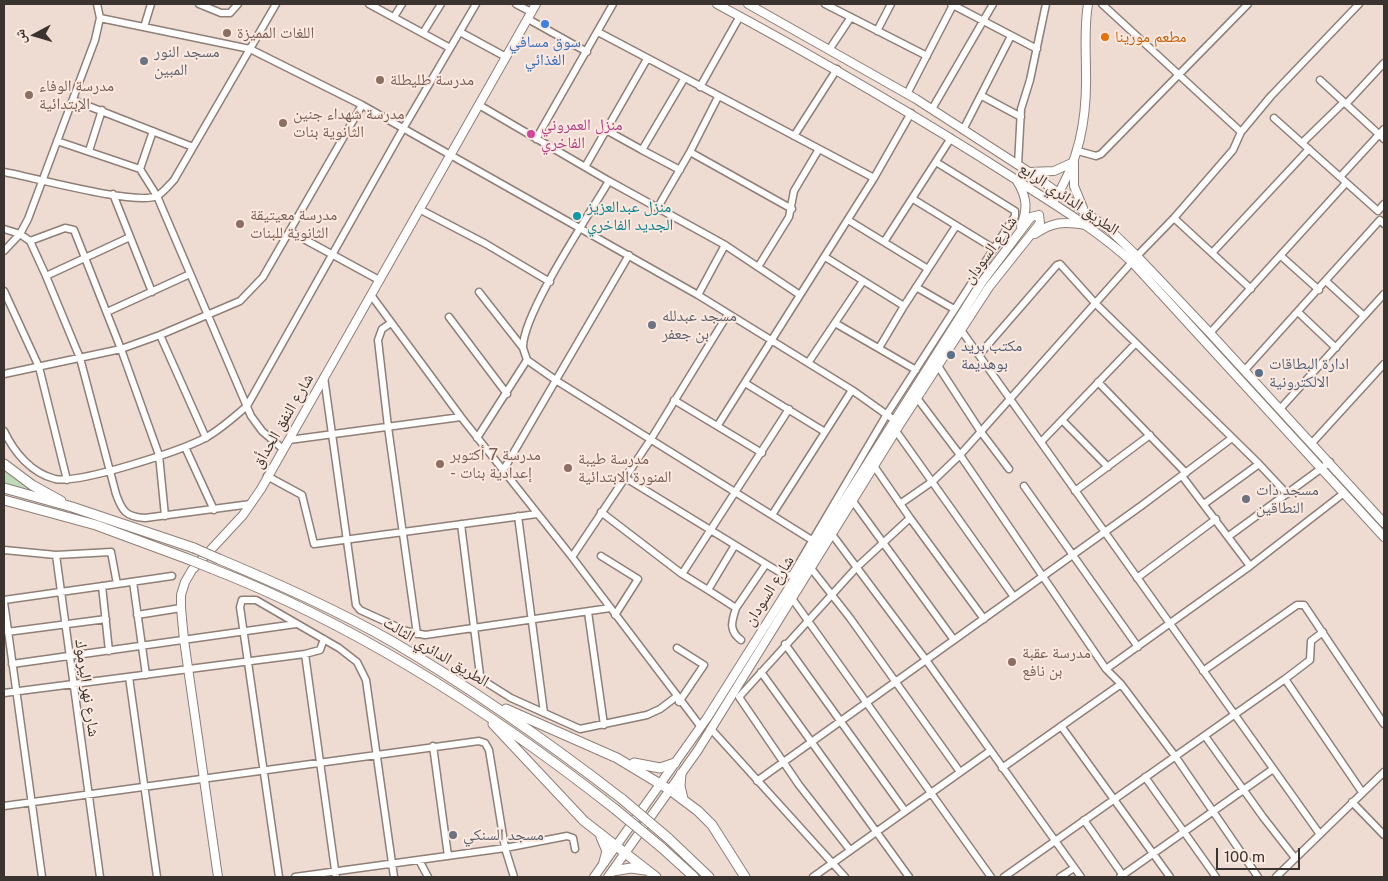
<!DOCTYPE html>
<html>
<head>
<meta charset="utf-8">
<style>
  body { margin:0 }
  #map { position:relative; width:1388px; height:881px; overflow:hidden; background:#eedcd3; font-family:"Public Sans","Noto Naskh Arabic",sans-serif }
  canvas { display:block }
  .frame { position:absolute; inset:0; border:5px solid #3a3330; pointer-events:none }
  .north { position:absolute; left:10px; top:10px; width:50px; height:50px; -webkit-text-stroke:4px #fbe9e0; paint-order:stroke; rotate:264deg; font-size:14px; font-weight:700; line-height:20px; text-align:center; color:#3a3330 }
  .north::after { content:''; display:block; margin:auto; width:18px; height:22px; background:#3a3330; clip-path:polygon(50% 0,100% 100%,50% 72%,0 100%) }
  .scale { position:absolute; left:1216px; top:848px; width:84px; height:22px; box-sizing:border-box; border:2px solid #3a3330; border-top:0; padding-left:6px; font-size:15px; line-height:18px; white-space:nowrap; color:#3a3330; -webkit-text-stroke:4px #fbe9e0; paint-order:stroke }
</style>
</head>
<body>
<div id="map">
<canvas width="1388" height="881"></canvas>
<div class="frame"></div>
<div class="north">ش</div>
<div class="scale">100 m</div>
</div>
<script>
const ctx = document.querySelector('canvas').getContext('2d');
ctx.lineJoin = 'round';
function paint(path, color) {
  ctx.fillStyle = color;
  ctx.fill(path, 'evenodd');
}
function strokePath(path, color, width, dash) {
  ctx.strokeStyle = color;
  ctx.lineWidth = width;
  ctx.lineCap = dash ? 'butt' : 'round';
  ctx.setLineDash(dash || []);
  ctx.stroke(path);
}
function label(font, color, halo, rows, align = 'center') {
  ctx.font = font + ' "Public Sans","Noto Naskh Arabic",sans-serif';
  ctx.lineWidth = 4;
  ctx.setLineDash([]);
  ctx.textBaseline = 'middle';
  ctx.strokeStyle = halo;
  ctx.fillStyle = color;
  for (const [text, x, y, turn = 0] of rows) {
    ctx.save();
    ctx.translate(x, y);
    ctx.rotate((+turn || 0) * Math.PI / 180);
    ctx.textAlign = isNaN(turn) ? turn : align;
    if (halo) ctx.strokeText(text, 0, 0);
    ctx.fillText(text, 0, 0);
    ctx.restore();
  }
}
paint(new Path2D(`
  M 4,467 L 50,495 L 4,486 Z`), '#bddbb9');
const minor = new Path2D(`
  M 199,4 L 221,13 L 230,13 L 238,4
  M 369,4 L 450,48
  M 516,4 L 531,12
  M 825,4 L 927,56
  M 951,4 L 1037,49
  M 1102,4 L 1241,132
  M 394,17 L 402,4
  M 100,18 L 250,49 L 362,105 L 698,295 L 852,390 L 897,422
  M 528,19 L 587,52
  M 144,27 L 151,4
  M 877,31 L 891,4
  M 460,32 L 506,57
  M 598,32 L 874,178
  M 423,33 L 441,4
  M 829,50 L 851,17
  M 1320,80 L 1384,139
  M 700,87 L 740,16
  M 907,94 L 953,5
  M 982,96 L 1021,117
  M 73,100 L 193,147
  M 1346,104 L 1384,63
  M 479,105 L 609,181 L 725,245 L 800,295
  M 932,109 L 993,4
  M 1274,118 L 1378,211 L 1384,204
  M 606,130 L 642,150 L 684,79
  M 963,130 L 1011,36
  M 794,136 L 837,69
  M 536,139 L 613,4
  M 57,141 L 140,169 L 153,131
  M 1302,143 L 1344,102
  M 642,150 L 680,170
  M 89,151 L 102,110
  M 1078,151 L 1096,156 L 1101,154 L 1248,4
  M 690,152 L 792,209
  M 1018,165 L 1021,109 L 1030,80 L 1046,4
  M 585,167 L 647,59
  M 140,169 L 157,196 L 251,416 L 262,431 L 283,449
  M 4,172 C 32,177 136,206 157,196 C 164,192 169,185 174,180 L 276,4
  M 1340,177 L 1384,129
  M 113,194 L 152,292
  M 913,199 L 993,248
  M 658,207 L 690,152 L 718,97
  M 419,209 L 486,244 L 550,282
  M 1174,218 L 1251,289
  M 848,220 L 928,269
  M 4,229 L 20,234 L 30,241 L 46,276 L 80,358 L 116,494 C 122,511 126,517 145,518 L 251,504
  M 291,232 L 379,280
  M 30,241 L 65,228 L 74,230 L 121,349 L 159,455 L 165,516
  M 884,242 L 951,138
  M 4,251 L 20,234 L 28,219 L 95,40 L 100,18 L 97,4
  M 1212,253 L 1309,149
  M 1137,256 L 1174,218 L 1233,150 L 1241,132 L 1271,96 L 1359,4
  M 1281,256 L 1319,290
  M 825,257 L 904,306
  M 758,267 L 789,217 L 794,191 L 819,149
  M 46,276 L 130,237
  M 1327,282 L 1364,316
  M 916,287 L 954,309
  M 4,291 L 39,367 L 67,480
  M 479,292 L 523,348 L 527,360 L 557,381 L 815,542
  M 371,295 L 461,417 L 572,557 L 701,727
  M 698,295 L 725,245
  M 107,312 L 190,274
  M 1298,312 L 1336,348
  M 449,317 L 507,394
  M 391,323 L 382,329 L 378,340 L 388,427 L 417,634
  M 835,323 L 916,370
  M 961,330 L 1319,833
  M 1210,333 L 1346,183
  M 160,335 L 206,438
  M 523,347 C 523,313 589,215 609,181
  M 879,348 L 904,306 L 956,226
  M 979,355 L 1057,265 L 1060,264 L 1095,303 L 1259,464 L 1287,494
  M 808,363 L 863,281
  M 938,366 L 981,432 L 1009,469
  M 1244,371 L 1380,220 L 1384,224
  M 4,374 L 121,349 L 160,335 L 240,301 L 263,277 L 362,105
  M 324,377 L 356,605 L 360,610 L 406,631 L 425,635 L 610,608
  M 1098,382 L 1186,473
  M 745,383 L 825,432
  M 917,398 L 960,455 L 1106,669 L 1121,684 L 1175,756 L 1258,877
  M 674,400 L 762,453
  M 1280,409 L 1384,294
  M 1062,420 L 1108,467
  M 718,425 L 874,178 L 911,113
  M 4,431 C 14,452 31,473 55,479 C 80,484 180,451 205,438 C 220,430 234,417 247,406 L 404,127 L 476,4
  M 896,431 L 1014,597
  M 477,438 L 527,360
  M 289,440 L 461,417
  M 1041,442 L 1135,344
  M 1312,443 L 1384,364
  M 185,447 L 214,510
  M 874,466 L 910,518 L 984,619
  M 504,469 L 629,255
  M 267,476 L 302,495 L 314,544 L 537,514
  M 1182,476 L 1250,566
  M 624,477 L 766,564 L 786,576 L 792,575 L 887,414 L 1015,216 L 1015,211 L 936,162
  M 1024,486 L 1138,647
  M 1075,491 L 1150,435
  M 852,500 L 954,640
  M 900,504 L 933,481 L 960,455 L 1132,262
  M 1204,504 L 1259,464
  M 601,512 L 682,574 L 708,590
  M 772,515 L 852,390
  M 518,516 L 544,713
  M 461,524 L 480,675 L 484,681 L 511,698 L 580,729 L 647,715 L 660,709 L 676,697
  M 831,533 L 926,660 L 1081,877
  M 1229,536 L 1330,462
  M 735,545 L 708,590 L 736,608 L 766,564
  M 4,550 L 56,555 L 100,877
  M 56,555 L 111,552 L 117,584 L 172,576
  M 601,556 L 638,579 L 615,615
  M 572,557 L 651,439 L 728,314
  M 810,567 L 850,618 L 960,772
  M 682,574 L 789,409
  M 1137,578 L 1216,519
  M 133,582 L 146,675
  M 102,586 L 109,651
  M 791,597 L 991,877
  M 4,600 L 117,584
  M 4,602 L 42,877
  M 736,608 C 732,621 728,630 741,640
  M 588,612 L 604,725
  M 137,615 L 181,608
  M 7,632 L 106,619
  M 785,644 L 905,811
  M 677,648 L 704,665 L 679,702
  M 305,654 L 336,877
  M 12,664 L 296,624
  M 1106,669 L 1250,566 L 1344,493
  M 1203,671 L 1297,605 L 1304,605 L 1384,724
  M 761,672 L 909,877
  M 129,677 L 157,877
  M 1285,679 L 1362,792
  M 4,693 L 305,654 L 320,650 L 324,639
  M 1061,726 L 1170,877
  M 711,729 L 845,877
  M 1205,736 L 1263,817 L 1295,858
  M 433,746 L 448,856
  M 1002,768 L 1121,684
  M 1145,777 L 1216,877
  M 757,781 L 1141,506 L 1232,438
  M 1352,802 L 1384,835
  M 4,806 L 479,741 L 485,743 L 489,750 L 505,848 L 514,877
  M 1084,820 L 1124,877
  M 850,850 L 799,785 L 739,697 L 857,567 L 910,518
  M 419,860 L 428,877
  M 279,877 L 240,607 L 242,600 L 256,600 L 339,648 L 357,662 L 366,680 L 394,877
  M 295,877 L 505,848 L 567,836 L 573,838 L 575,849
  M 813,877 L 990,751
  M 1004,877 L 1285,679 L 1310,660 L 1311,641 L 1323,632
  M 1060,877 L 1074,868
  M 1120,877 L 1273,769
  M 1276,877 L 1384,772`);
const major = new Path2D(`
  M 717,4 C 819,59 917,116 1015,179 C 1055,205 1096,229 1132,262 L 1384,537
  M 748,4 L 916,99 L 1029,172 L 1110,230 L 1137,256 L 1210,333 L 1384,523
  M 1030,172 L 1054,171 L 1074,162 L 1074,186 L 1083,208
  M 1017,181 C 1027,197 1028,209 1021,226
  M 1053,202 C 1079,162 1087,120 1086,73 C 1086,50 1084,27 1088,4
  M 1035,234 C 1052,222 1064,221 1085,225
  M 218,877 L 184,640 L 181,608 L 181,595 L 185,582 L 192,570 L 243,515 L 261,489 L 536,4
  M 594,877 L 707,718 L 982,282 L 1031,217 L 1039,215 L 1040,223 L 989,287 L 900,424 L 698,750 L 608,877`);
const highway = new Path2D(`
  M 4,464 L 32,485 L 61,501
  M 4,488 L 72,507 L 194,548
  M 4,500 L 96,525 L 188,559
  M 219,559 C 278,584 337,610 393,642 C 473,689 548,742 622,799
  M 213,569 C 359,626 492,712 615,809
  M 506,709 L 617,758 L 670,790 L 698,811 L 712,825 L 745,877
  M 493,724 L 584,821 L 656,877
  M 634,763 L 660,768 L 675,763
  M 681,774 L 680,786 L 683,799
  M 601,837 L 607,851 L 604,862
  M 668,838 L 709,877
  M 661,847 L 694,877
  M 613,871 L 631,868 L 645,870`);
strokePath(minor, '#8f7f77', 9);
strokePath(major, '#8f7f77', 10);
strokePath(highway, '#8f7f77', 11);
strokePath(minor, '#fff', 6);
strokePath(major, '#fff', 8);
strokePath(highway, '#fff', 9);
const highwayBridge = new Path2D(`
  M 194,548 L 219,559
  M 188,559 L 213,569
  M 622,799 L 668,838
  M 615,809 L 661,847`);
strokePath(highwayBridge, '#8f7f77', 11, []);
strokePath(highwayBridge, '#fff', 9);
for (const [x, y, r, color] of [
  [545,24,5,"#3f7fe0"],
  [227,33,5,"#8d6e63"],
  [1105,37,5,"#e8710a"],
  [144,61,5,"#6b7280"],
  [380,80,5,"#8d6e63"],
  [29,95,5,"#8d6e63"],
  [283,123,5,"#8d6e63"],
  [531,134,5,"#d1479c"],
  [577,216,5,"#0f9aa8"],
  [240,224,5,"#8d6e63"],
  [652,325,5,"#6b7280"],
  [951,355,5,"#5c6f8a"],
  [1259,373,5,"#5c6f8a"],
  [440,464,5,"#8d6e63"],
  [568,468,5,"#8d6e63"],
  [1246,499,5,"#6b7280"],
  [1012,662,5,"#8d6e63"],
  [453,835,5,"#6b7280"]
]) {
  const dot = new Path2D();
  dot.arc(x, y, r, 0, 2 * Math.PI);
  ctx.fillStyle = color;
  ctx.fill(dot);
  strokePath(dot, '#fbe9e0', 2);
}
label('16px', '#785e54', '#fbe9e0', [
  ["اللغات المميزة",237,33],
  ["مدرسة طليطلة",390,80],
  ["مدرسة الوفاء",39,86],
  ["الإبتدائية",39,104],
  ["مدرسة شهداء جنين",293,114],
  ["الثانوية بنات",293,132],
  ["مدرسة معيتيقة",250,215],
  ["الثانوية للبنات",250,233],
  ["مدرسة 7 أكتوبر",450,455],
  ["- إعدادية بنات",450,473],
  ["مدرسة طيبة",578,459],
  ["المنورة الابتدائية",578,477],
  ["مدرسة عقبة",1022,653],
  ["بن نافع",1022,671]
], 'left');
label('16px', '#c56008', '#fbe9e0', [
  ["مطعم مورينا",1115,37]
], 'left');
label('16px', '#366cbe', '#fbe9e0', [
  ["سوق مسافي",545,42],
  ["الغذائي",545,60]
]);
label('16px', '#5b616d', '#fbe9e0', [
  ["مسجد النور",154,52],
  ["المبين",154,70],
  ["مسجد عبدلله",662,316],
  ["بن جعفر",662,334],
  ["مسجد دات",1256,490],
  ["النطاقين",1256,508],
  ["مسجد السنكي",463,835]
], 'left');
label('16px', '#b23c85', '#fbe9e0', [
  ["منزل العمروني",541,125],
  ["الفاخري",541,143]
], 'left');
label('16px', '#3a3330', '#fbe9e0', [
  ["الطريق الدائري الرابع",1069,199,34],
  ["شارع السودان",990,250,-54],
  ["شارع النفق الحدأق",283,421,-60],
  ["شارع السودان",769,591,-58],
  ["الطريق الدائري الثالث",436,652,31],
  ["شارع نهر اليرموك",87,688,82]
]);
label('16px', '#0d838f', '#fbe9e0', [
  ["منزل عبدالعزيز",587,207],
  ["الجديد الفاخري",587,225]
], 'left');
label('16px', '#4e5e75', '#fbe9e0', [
  ["مكتب بريد",961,346],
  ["بوهديمة",961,364],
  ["ادارة البطاقات",1269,364],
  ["الالكترونية",1269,382]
], 'left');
</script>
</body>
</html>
